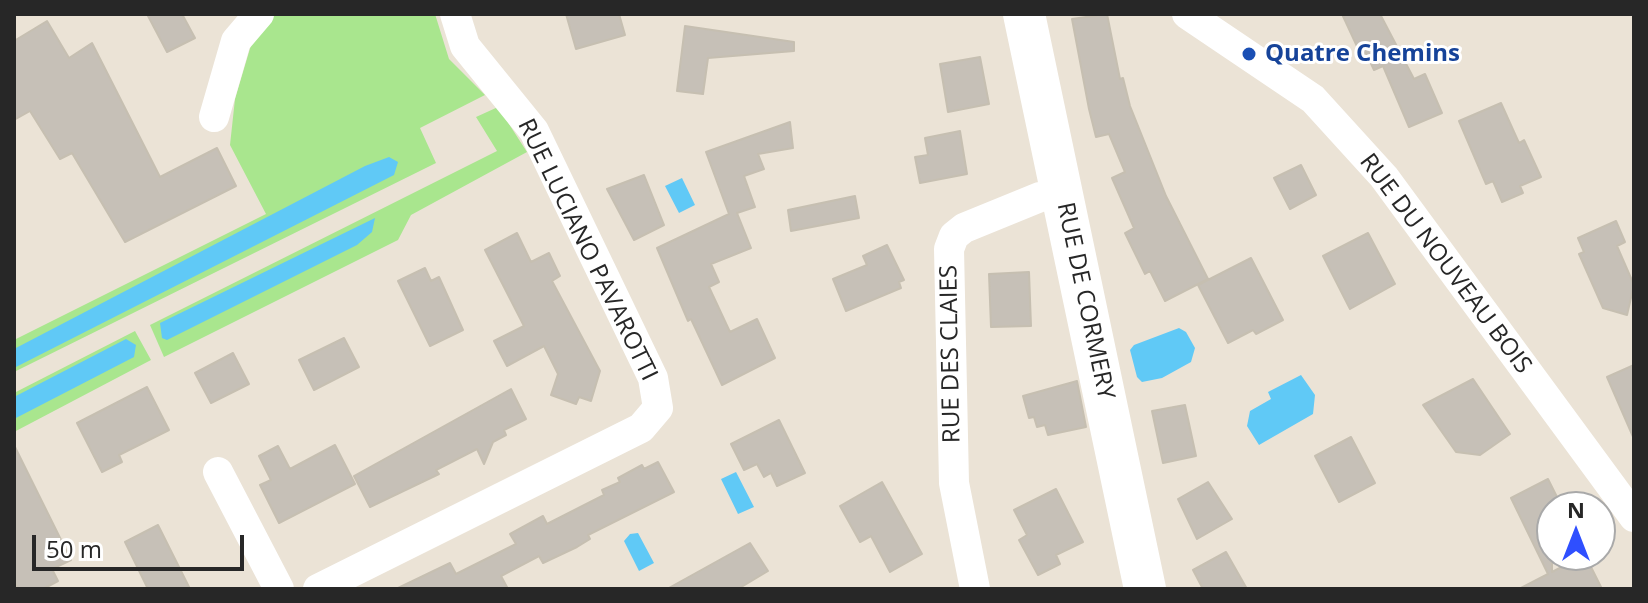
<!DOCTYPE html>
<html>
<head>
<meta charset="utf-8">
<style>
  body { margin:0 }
  #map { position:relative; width:1648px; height:603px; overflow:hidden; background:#ebe3d6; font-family:"Open Sans",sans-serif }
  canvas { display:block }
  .frame { position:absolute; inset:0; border:16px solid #272727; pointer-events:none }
  .north { position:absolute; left:1536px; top:491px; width:80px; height:80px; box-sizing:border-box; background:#fff; border:2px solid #a9a9a9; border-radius:50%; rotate:0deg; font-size:22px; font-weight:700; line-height:32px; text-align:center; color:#272727 }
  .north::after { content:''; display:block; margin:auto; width:28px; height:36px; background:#2f4fff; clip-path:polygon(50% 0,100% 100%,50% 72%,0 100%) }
  .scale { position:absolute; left:32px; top:535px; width:212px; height:36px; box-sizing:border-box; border:4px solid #272727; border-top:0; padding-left:10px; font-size:24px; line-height:28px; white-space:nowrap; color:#272727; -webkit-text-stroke:6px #fff; paint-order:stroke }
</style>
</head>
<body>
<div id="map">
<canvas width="1648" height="603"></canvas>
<div class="frame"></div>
<div class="north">N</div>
<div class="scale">50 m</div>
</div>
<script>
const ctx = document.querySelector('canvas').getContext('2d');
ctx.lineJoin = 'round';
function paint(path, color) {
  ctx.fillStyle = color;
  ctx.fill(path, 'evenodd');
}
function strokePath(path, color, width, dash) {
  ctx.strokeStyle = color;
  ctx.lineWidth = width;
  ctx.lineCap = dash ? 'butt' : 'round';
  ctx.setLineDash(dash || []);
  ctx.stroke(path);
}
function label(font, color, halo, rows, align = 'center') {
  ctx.font = font + ' "Open Sans",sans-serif';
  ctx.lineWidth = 6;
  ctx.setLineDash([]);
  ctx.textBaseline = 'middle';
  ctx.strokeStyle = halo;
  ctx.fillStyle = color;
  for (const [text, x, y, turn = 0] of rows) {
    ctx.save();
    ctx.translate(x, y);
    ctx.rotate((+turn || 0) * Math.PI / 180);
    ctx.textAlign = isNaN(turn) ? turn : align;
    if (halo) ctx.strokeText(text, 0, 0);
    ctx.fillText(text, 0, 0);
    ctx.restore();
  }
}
paint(new Path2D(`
  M 276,14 L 435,14 L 449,59 L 485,95 L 420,128 L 436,163 L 14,372 L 14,340 L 266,214 L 230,145 L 235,99 L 254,35 Z
  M 498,107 L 527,152 L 411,215 L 398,240 L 164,357 L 150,325 L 497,151 L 476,117 Z
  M 135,331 L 151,360 L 14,432 L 14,393 Z`), '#a9e68e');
paint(new Path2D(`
  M 389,157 L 398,162 L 394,175 L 14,368 L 14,349 L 365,166 Z
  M 682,178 L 695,205 L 679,213 L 665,186 Z
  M 375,218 L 372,232 L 357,245 L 167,340 L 162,338 L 160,323 Z
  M 1179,328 L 1186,332 L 1195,348 L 1191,362 L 1162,378 L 1142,382 L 1137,377 L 1130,350 L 1134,345 Z
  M 126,339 L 136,345 L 134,357 L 14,419 L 14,397 Z
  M 1301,375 L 1315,395 L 1313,414 L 1259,445 L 1247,426 L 1250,411 L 1271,399 L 1268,392 Z
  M 736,472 L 754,507 L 738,514 L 721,479 Z
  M 638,533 L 654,563 L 639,571 L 624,541 L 630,534 Z`), '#60c9f6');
const building = new Path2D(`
  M 147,14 L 182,14 L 195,38 L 167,52 Z
  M 566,14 L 619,14 L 625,35 L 576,49 Z
  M 1107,14 L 1120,79 L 1123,78 L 1130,106 L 1166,196 L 1208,279 L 1165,301 L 1150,271 L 1145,274 L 1125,233 L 1134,228 L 1112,178 L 1125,172 L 1109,134 L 1096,137 L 1089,109 L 1072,19 Z
  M 1342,14 L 1380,14 L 1414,79 L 1425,74 L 1442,113 L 1409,127 L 1383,66 L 1374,70 L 1366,53 L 1361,55 Z
  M 47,21 L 69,58 L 92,43 L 160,177 L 217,148 L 236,186 L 125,242 L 72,153 L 60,159 L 30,111 L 14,120 L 14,41 Z
  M 685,26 L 794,42 L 794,51 L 708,58 L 703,94 L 677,91 Z
  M 980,57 L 989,104 L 948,112 L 940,64 Z
  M 1501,103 L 1519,143 L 1524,140 L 1541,177 L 1520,186 L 1523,193 L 1502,202 L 1493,181 L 1486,184 L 1459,121 Z
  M 790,122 L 793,148 L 758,154 L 764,169 L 744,176 L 755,207 L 737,213 L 751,248 L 711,264 L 719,282 L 709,287 L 730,332 L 757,319 L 775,358 L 722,385 L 691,319 L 688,321 L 657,248 L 729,214 L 706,152 Z
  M 960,131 L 967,174 L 920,183 L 915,157 L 928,155 L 925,138 Z
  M 1301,165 L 1316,195 L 1290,209 L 1274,178 Z
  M 644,175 L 664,225 L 634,240 L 607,189 Z
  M 855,196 L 859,218 L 791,231 L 788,210 Z
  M 1616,221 L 1625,242 L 1617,246 L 1634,285 L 1627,315 L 1603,308 L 1579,254 L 1584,252 L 1578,238 Z
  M 517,233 L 531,262 L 549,253 L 560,276 L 552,281 L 600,371 L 591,401 L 579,397 L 576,404 L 551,395 L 558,374 L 544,346 L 507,366 L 494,341 L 524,326 L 485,250 Z
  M 1368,233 L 1395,284 L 1350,309 L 1323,256 Z
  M 887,245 L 904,280 L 899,282 L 901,288 L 846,311 L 833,279 L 867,265 L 863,256 Z
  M 1251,258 L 1283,320 L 1256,334 L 1253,330 L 1228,343 L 1198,285 Z
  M 425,268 L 431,281 L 439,277 L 463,330 L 430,346 L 398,281 Z
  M 1029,272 L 1031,326 L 991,327 L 989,274 Z
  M 344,338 L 359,367 L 314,390 L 299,360 Z
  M 233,353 L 249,384 L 211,403 L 195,373 Z
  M 1634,365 L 1634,439 L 1607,377 Z
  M 1473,379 L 1510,434 L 1480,455 L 1456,452 L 1423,405 Z
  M 1077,381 L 1086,427 L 1048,435 L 1045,425 L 1037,427 L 1034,417 L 1029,418 L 1023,396 Z
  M 147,387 L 169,430 L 119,455 L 122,462 L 102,472 L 77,423 Z
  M 511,389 L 526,419 L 504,430 L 506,435 L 493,442 L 484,464 L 477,449 L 436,470 L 439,474 L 370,507 L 354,476 Z
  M 1185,405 L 1196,456 L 1163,463 L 1152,411 Z
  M 779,420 L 805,473 L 777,486 L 771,473 L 764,477 L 757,464 L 744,470 L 731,444 Z
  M 1351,437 L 1375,483 L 1339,502 L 1315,456 Z
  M 14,445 L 71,560 L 52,569 L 58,581 L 43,589 L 18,589 L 14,580 Z
  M 335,445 L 355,484 L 279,523 L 260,485 L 271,480 L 259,456 L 278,446 L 290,469 Z
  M 658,462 L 674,492 L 588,535 L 590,539 L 577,547 L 543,563 L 539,556 L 501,576 L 508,589 L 396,589 L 450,563 L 456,574 L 516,544 L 510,534 L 543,516 L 547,524 L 604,495 L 602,490 L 620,482 L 618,478 L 642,465 L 644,469 Z
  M 1548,479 L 1562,507 L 1552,507 L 1552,572 L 1585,555 L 1602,589 L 1519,589 L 1548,574 L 1511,498 Z
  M 882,482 L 922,554 L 890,572 L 871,536 L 860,542 L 840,506 Z
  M 1208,482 L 1232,519 L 1197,539 L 1178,499 Z
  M 1056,489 L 1083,542 L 1056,555 L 1060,564 L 1038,575 L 1019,540 L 1027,535 L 1014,510 Z
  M 158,525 L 190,589 L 148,589 L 125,542 Z
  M 750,543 L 768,571 L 738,589 L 667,589 Z
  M 1226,552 L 1247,589 L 1203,589 L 1193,570 Z`);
paint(building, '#c6c0b7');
strokePath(building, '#c6bfb1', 2);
strokePath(new Path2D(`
  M 1187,14 L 1313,99 L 1384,177 L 1634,517
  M 214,117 L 236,41 L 259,14
  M 218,472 L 279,589
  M 318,589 L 641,428 L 658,408 L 653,378 L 534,131 L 465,46 L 455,14
  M 975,589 L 954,483 L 949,249 L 954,236 L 964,228 L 1040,197 L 1062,193`), '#fff', 30);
strokePath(new Path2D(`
  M 1024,14 L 1145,589`), '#fff', 42);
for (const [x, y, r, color] of [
  [1249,54,8,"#1a4fb4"]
]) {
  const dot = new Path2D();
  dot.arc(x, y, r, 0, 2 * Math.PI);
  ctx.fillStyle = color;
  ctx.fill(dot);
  strokePath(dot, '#fff', 3);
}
label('bold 24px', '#164399', '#fff', [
  ["Quatre Chemins",1265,54]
], 'left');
label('24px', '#272727', '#fff', [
  ["RUE LUCIANO PAVAROTTI",587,250,64],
  ["RUE DU NOUVEAU BOIS",1445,264,53],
  ["RUE DE CORMERY",1085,301,78],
  ["RUE DES CLAIES",951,354,-91]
]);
</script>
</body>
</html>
